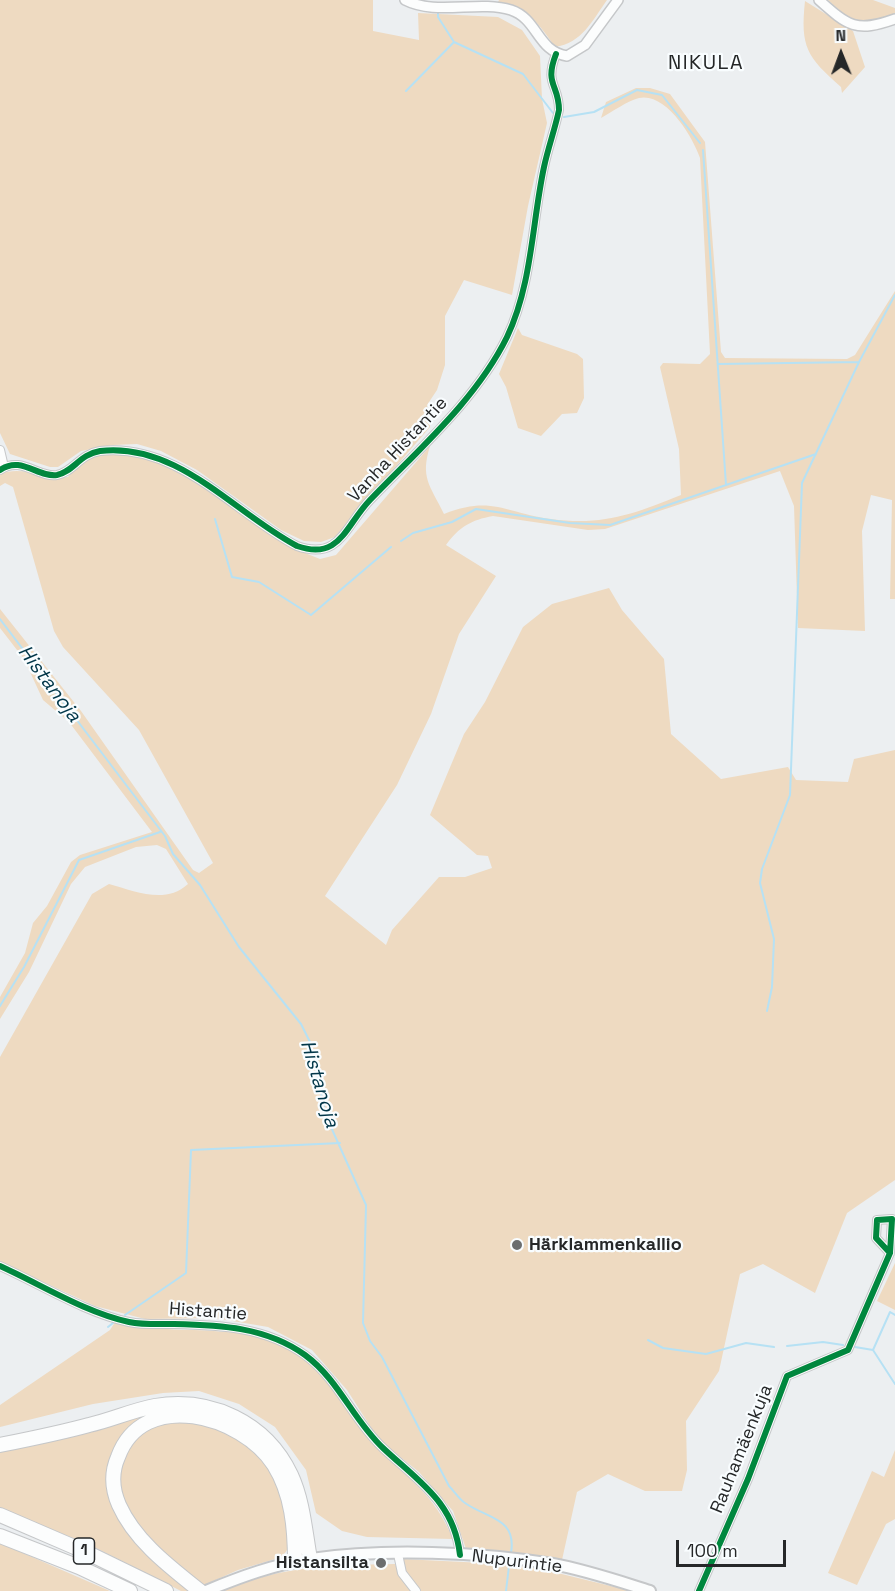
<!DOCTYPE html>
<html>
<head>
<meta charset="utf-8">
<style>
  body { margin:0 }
  #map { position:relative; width:895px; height:1591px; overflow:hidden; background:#eceff1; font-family:"Space Grotesk",sans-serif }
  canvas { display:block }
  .north { position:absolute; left:811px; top:24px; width:60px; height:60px; -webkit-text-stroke:4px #f9fdff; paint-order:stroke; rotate:359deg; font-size:16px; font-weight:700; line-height:24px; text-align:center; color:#252728 }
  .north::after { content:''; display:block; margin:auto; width:21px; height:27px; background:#252728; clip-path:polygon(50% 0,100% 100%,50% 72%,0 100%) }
  .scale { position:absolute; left:676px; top:1540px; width:110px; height:27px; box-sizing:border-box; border:3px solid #252728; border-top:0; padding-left:8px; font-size:18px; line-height:21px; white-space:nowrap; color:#252728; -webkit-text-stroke:4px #f9fdff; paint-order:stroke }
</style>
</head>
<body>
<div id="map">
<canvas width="895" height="1591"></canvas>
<div class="north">N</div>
<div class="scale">100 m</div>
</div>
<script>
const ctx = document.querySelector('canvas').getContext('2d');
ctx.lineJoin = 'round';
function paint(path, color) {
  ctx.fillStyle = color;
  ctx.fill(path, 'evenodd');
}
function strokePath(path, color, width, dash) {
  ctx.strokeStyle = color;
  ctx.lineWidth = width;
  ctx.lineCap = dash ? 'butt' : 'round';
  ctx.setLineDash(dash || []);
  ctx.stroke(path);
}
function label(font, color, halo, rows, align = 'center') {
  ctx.font = font + ' "Space Grotesk",sans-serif';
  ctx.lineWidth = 4.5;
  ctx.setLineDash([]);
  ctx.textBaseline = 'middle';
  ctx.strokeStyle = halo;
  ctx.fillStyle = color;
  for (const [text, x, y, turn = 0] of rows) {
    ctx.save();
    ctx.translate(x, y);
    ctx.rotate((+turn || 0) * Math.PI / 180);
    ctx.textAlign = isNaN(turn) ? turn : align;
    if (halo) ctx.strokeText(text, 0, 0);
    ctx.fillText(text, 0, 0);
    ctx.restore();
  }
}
paint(new Path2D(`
  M 0,0 L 373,0 L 373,31 L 419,40 L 418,13 L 498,17 L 522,30 L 540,56 L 542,99 L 547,123 L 528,206 L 512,295 L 464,280 L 445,316 L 445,365 L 437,390 L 427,405 L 430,427 L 335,537 L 321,542 L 304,541 L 281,530 L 197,470 L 161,451 L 137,444 L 113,445 L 81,451 L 58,467 L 50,467 L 10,454 L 0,433 Z
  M 499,0 L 607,0 C 592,21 582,43 555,47 C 540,25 526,6 498,2 Z
  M 828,0 L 873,0 L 895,8 L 895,13 C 862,27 854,25 828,0 Z
  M 805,1 L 853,31 L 865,67 L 842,93 L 841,87 C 807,57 800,47 805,1 Z
  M 636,88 L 650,88 L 670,94 L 705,142 L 721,352 L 725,358 L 847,359 L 855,355 L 895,291 L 895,599 L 890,599 L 892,500 L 871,495 L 862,531 L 865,631 L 798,628 L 794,506 L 780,471 L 605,529 L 588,530 L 493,516 C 471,520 459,527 446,545 L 496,576 L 459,634 L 431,714 L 397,785 L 325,896 L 386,945 L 392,930 L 439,877 L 465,877 L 492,868 L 488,856 L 477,855 L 430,815 L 464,734 L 485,702 L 523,627 L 552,604 L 609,588 L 622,610 L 664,659 L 671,734 L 721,779 L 788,767 L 796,780 L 848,782 L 854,759 L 895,750 L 895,1180 L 847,1213 L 815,1293 L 763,1264 L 740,1274 L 719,1371 L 686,1421 L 687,1470 L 682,1491 L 645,1491 L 608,1474 L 577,1492 L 562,1560 L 466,1549 L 453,1511 L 419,1472 L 379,1440 L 347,1390 L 312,1350 L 268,1327 L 215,1318 L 145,1319 L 95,1306 L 0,1262 L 0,1057 L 92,894 L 109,884 C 135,891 165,905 188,884 L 166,849 L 157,845 L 136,847 L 85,867 L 71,884 L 29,972 L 0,1019 L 0,997 L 25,953 L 33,923 L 47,906 L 71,862 L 80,855 L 152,832 L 69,722 L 43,700 L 24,659 L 0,628 L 0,609 L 81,711 L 193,870 L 199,873 L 213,863 L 139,730 L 63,647 L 54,631 L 13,487 L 5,483 L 0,486 L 0,474 C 24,465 44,480 68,477 C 72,472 78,463 83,459 C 139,424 238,513 282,542 C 294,549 308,554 320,559 L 336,555 L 430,446 C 420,478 430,485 444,514 C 492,495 505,513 551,519 C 603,526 634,514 681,495 L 679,449 L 660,367 L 663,363 L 700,364 L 710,354 L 700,158 C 693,137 666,92 639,98 C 627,101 612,112 601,118 L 606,102 Z
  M 518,328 L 522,335 L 577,354 L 583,359 L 584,398 L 577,413 L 562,414 L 541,436 L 518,428 L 506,387 L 499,374 Z
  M 895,1263 L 895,1310 L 877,1301 Z
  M 115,1322 C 185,1340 257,1313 318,1370 C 341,1392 353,1424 375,1446 C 408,1479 434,1493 453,1539 L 367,1537 L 342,1531 L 316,1513 L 306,1470 L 275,1427 L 239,1404 L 199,1391 L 163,1393 L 93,1404 L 0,1427 L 0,1405 L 110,1330 Z
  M 184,1407 C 245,1415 287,1452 299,1514 C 301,1525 305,1538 303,1550 L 299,1548 C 296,1522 294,1496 281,1473 C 251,1419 161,1381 120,1443 C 107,1462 108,1487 117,1508 C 133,1542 166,1567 194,1591 L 181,1591 L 92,1546 L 0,1508 L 0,1448 L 39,1441 L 146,1411 Z
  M 181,1418 L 223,1428 L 262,1456 L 282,1494 L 290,1546 L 282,1557 L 238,1570 L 200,1587 L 135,1526 L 117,1484 L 125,1448 L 159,1420 Z
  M 895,1450 L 895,1519 L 886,1524 L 857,1585 L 828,1573 L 872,1471 L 884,1477 Z
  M 0,1543 L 110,1591 L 0,1591 Z
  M 402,1559 L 525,1565 L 631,1591 L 419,1591 L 403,1569 Z
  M 395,1564 L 401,1578 L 413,1591 L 220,1591 C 282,1566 330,1565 395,1564 Z`), '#eedac1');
strokePath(new Path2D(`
  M 438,13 L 438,17 L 454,42 L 523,74 L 553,113
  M 406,91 L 454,42
  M 564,117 L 594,112 L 637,90 L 662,95 L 700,143
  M 703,150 L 726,485
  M 718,364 L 859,362
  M 215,519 L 232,577 L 259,582 L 311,615 L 391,547
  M 401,541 L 413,533 L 452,522 L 476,509 L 570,523 L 610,525 L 816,454
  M 0,619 L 165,836 L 173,854 L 200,885 L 239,947 L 301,1024 L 310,1042 L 326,1116 L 366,1205 L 363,1323 L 370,1341 L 382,1357 L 449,1486 C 454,1491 459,1499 465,1503 C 488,1519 517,1518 511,1553
  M 0,1006 L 24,967 L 79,860 L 160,832
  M 767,1011 L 772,987 L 774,939 L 760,883 L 762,869 L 790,795 L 802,483 L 859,362 L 895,295
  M 125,1315 L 186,1273 L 191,1150 L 340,1143
  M 108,1327 L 113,1323
  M 648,1340 L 663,1348 L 706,1354 L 746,1343 L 774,1347
  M 787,1346 L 823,1342 L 843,1345
  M 855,1347 L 873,1350 L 890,1312 L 895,1315
  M 873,1350 L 895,1384
  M 506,1591 L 509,1566`), '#b6e1f4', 2);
const minor = new Path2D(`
  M 0,450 L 4,467
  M 0,470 C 21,455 38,478 57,475 C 73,472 80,454 100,451 C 178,442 234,513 297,546 C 340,561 345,526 370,500 C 418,450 476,400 507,337 C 532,285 532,223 544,167 C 548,148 555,129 559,110 C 559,84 544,85 556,54
  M 0,1266 C 40,1284 86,1313 129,1322 C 144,1325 160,1324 174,1324 C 220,1325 266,1327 305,1355 C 339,1380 353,1420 383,1448 C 419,1482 454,1502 460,1555
  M 398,1554 L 402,1573 L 416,1591
  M 699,1591 L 748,1479 L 787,1376 L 848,1350 L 890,1253 L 892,1219 L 877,1220 L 876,1238 L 890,1253`);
const tertiary = new Path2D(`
  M 405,0 C 436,16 478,0 511,10 C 538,19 537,51 567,56 L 585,45 L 618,0
  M 819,0 C 848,26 856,33 895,19`);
const secondary = new Path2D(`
  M 206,1591 C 240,1577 275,1564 311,1559 C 384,1548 481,1552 553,1564 C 586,1570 618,1581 650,1591`);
const motorway = new Path2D(`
  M 0,1445 C 30,1439 60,1433 89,1425 C 111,1420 133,1410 155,1406 C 211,1397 266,1422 291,1475 C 303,1501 305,1531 310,1559
  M 0,1515 L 86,1552 L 166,1591
  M 0,1536 L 79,1567 L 130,1591
  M 200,1591 C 170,1567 135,1541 119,1505 C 112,1489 111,1473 118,1457 C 143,1388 242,1415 274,1465 C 292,1494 295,1528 295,1562`);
strokePath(minor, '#c5c7c9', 10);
strokePath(tertiary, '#c5c7c9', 12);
strokePath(secondary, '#c5c7c9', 14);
strokePath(motorway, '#c5c7c9', 16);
strokePath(minor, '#fcfdfd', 8);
strokePath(tertiary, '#fcfdfd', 9);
strokePath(secondary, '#fcfdfd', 10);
strokePath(motorway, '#fcfdfd', 14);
strokePath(new Path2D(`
  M 0,470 C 21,455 38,478 57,475 C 73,472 80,454 100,451 C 178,442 234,513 297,546 C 340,561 345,526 370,500 C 418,450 476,400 507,337 C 532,285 532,223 544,167 C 548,148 555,129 559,110 C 559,84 544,85 556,54
  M 0,1266 C 40,1284 86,1313 129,1322 C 144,1325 160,1324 174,1324 C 220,1325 266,1327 305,1355 C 339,1380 353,1420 383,1448 C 419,1482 454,1502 460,1555
  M 699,1591 L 748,1479 L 787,1376 L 848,1350 L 890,1253 L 892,1219 L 877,1220 L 876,1238 L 890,1253`), '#00873e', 6);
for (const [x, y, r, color] of [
  [517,1245,6,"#6b6d6e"],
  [381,1563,6,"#6b6d6e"]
]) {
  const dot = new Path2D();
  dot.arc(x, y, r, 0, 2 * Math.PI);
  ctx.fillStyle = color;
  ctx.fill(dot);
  strokePath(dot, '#f9fdff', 2);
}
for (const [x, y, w] of [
  [84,1551,21]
]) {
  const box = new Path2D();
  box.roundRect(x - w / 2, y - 13, w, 26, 4.5);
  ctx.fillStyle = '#f9fdff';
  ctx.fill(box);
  strokePath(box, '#252728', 1.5);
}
label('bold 16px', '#252728', null, [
  ["1",84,1551]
]);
label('18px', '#252728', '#f9fdff', [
  ["Vanha Histantie",398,450,-47],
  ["Histantie",208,1312,4],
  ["Rauhamäenkuja",742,1449,-68],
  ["Nupurintie",517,1562,7]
]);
label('bold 18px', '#252728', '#f9fdff', [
  ["Härklammenkallio",529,1245],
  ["Histansilta",369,1563,"right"]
], 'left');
ctx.letterSpacing = '1.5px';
label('20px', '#252728', '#f9fdff', [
  ["NIKULA",706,64]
]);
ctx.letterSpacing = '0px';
label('italic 20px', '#013648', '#f9fdff', [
  ["Histanoja",49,684,53],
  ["Histanoja",319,1084,73]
]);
</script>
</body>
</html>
